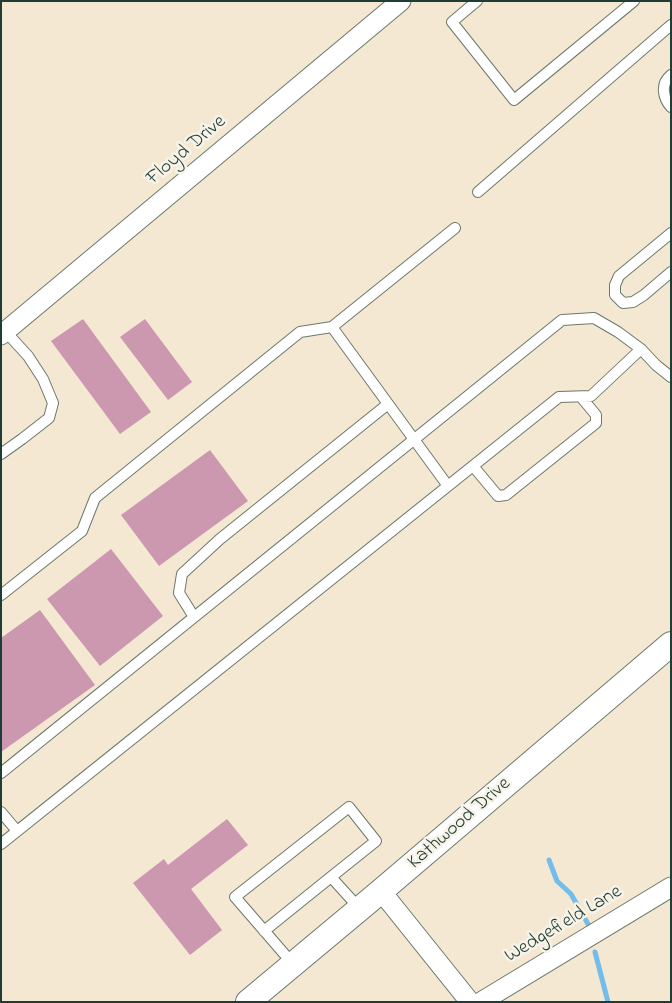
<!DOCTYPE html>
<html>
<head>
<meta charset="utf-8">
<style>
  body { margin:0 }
  #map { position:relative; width:672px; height:1003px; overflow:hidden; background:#f5e8d3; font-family:"Indie Flower",sans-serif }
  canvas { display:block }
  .frame { position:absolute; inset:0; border:2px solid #1f3d34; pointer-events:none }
</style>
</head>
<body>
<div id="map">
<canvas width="672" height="1003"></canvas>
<div class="frame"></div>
</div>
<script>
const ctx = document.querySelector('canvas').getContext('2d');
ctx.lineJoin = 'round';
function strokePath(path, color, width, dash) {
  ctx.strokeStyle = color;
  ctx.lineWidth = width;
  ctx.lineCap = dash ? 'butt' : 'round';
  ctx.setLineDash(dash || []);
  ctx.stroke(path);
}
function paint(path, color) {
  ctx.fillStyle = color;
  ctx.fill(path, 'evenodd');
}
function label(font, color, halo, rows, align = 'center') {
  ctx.font = font + ' "Indie Flower",sans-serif';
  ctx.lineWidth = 5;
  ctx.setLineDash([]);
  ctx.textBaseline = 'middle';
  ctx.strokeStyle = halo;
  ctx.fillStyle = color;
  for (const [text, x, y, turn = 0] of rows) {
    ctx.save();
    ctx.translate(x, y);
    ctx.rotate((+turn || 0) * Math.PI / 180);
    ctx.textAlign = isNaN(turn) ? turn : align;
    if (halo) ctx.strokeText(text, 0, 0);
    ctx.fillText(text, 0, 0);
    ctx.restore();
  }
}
strokePath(new Path2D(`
  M 549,860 L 557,881 L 571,894 L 588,924
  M 595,952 L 608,1002`), '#72bdeb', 5);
paint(new Path2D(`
  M 83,319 L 151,412 L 120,434 L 51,341 Z
  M 145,319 L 192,382 L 168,400 L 120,337 Z
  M 210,450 L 248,501 L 159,566 L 121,515 Z
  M 111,549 L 163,616 L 100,666 L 47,599 Z
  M 40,610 L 95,685 L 1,752 L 1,638 Z
  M 227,819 L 248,845 L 191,889 L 222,930 L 190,955 L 133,883 L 164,859 L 168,865 Z`), '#cb98af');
const service = new Path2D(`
  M 477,1 L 452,22 L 514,100 L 634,1
  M 671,75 C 660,84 663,98 671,107
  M 478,192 L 671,25
  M 671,233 L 619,276 L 615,285 L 615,295 L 623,303 L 633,302 L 644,295 L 671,272
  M 332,327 L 448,486
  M 1,454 L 22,439 L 49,418 L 53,403 L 43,379 L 28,356 L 6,332
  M 473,466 L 498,496 L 506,495 L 596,423 L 596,415 L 581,397
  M 1,595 L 82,531 L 95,498 L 300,332 L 332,327 L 455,228
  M 194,617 L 179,593 L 182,574 L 220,539 L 388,404
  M 1,773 L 562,320 L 594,318 L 618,332 L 641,349 L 656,365 L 671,377
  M 1,812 L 17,831
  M 1,844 L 559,397 L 591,396 L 641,349
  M 264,931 L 331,877
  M 293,964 L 235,897 L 349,807 L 376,841 L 331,877 L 360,909`);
const minor = new Path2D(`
  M 1,335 L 401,1
  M 381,891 L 470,1002
  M 481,1002 L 671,887`);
const tertiary = new Path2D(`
  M 248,1002 L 381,891 L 671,644`);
strokePath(service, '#6a796c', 12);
strokePath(minor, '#6a796c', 21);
strokePath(tertiary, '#6a796c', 26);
strokePath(service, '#fff', 10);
strokePath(minor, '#fff', 19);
strokePath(tertiary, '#fff', 24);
label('20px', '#1f3d34', '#f7f3e8', [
  ["Floyd Drive",187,151,-40],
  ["Kathwood Drive",460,824,-41],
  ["Wedgefield Lane",564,925,-31]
]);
</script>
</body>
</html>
